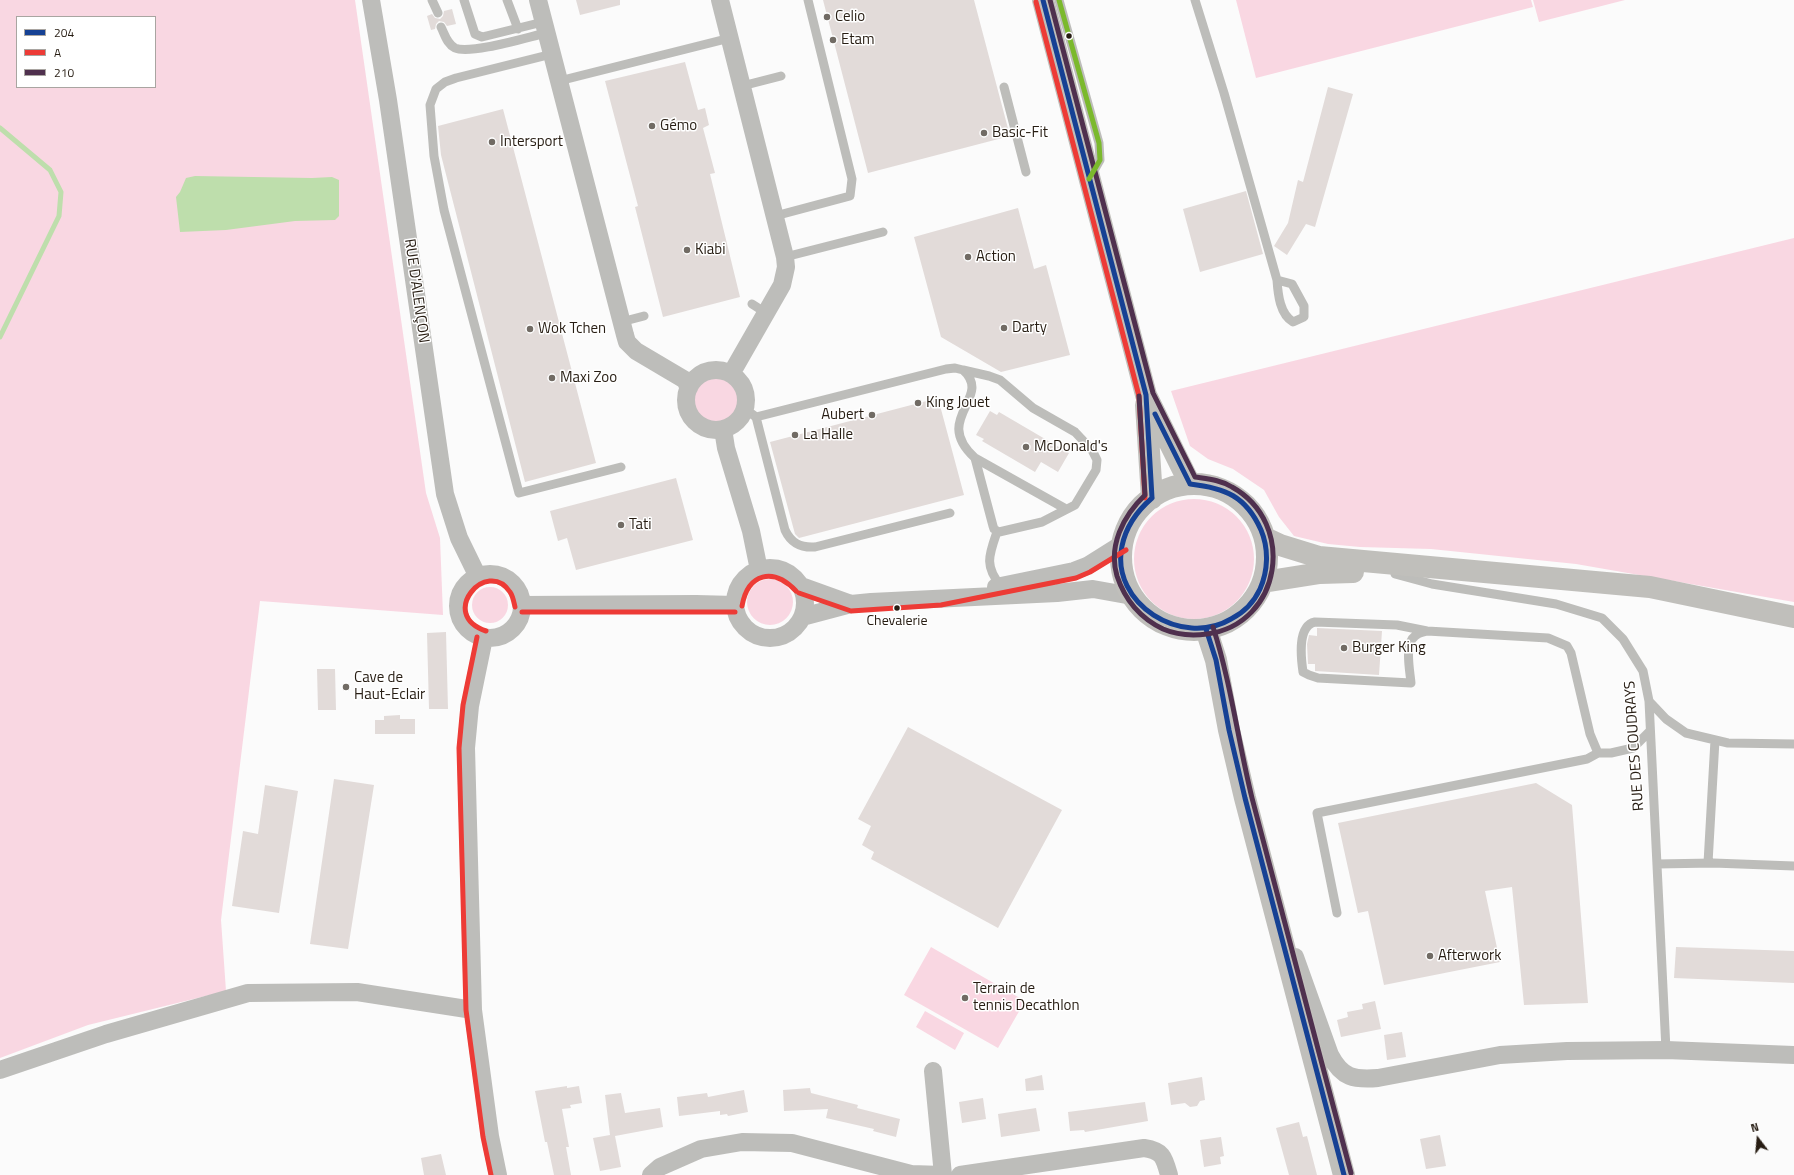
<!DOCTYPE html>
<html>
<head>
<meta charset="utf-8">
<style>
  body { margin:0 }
  #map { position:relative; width:1794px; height:1175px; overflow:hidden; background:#fbfbfb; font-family:"Titillium Web",sans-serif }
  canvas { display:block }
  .legend { position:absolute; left:16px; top:16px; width:140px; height:72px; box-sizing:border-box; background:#fff; border:1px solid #a9a5a1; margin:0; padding:5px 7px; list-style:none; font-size:12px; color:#271d13 }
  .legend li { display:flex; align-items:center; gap:8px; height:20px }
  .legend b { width:20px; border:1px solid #a9a5a1 }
  .north { position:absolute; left:1738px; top:1119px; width:40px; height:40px; -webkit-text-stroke:3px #fff; paint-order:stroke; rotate:344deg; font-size:11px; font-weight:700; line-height:16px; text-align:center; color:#271d13 }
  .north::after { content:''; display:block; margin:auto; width:14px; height:18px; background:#271d13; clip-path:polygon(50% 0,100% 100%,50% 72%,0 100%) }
</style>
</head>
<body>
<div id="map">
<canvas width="1794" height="1175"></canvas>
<ul class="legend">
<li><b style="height:5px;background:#164194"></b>204</li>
<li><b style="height:5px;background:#ed3b36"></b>A</li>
<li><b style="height:5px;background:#4f304e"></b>210</li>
</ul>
<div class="north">N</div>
</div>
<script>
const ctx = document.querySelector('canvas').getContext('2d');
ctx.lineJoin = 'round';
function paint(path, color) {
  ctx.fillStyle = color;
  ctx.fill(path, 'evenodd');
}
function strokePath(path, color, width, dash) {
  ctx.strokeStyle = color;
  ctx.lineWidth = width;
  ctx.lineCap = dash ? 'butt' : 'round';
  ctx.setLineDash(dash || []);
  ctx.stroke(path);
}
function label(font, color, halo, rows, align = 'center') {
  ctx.font = font + ' "Titillium Web",sans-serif';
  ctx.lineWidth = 3;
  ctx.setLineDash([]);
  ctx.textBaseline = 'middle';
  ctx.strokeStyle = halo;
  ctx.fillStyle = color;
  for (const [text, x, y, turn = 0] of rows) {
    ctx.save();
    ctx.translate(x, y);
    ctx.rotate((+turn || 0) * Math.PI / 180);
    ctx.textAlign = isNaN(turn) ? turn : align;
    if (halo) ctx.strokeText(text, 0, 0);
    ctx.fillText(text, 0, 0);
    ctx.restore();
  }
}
paint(new Path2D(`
  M 0,0 L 355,0 L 426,493 L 440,538 L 443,615 L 260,601 L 221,920 L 226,991 L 88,1025 L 0,1058 ZM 17,17 L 155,17 L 155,87 L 17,87 Z
  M 1236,0 L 1531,0 L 1533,7 L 1256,78 Z
  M 1533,0 L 1625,0 L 1539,22 Z
  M 1794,238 L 1794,602 L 1576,564 L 1431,549 L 1360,547 L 1328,544 L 1294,536 L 1279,517 L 1264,490 L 1233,469 L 1208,459 L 1190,446 L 1171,391 Z
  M694 400a22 22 0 1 1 44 0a22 22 0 1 1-44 0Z
  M1134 559a60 60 0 1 1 120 0a60 60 0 1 1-120 0Z
  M747 602a23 23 0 1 1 46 0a23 23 0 1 1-46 0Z
  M472 605a18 18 0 1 1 36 0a18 18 0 1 1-36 0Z
  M 931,947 L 1025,1001 L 998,1048 L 904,995 Z
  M 925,1011 L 964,1033 L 955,1050 L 916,1027 Z`), '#f9d7e2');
paint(new Path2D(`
  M 195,176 L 312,178 L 332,177 L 339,180 L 339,216 L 335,220 L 295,221 L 226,230 L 180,232 L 176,197 L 180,192 L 186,178 Z`), '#bedeac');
strokePath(new Path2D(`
  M 0,128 L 50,170 L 61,192 L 59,216 L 0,337`), '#bedeac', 5);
paint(new Path2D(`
  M 576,0 L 620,0 L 620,5 L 580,15 Z
  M 823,0 L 974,0 L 1010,136 L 868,173 Z
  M 452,9 L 456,24 L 447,26 L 444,22 L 439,21 L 436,24 L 435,29 L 431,30 L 427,16 L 432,14 L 435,18 L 440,19 L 443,16 L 444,11 Z
  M 685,62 L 698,110 L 705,108 L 709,125 L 703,128 L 715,173 L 710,174 L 740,297 L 663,317 L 635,207 L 638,206 L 605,81 Z
  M 1328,87 L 1353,94 L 1315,227 L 1306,224 L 1287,255 L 1274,246 L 1288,223 L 1298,180 L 1303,182 Z
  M 503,109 L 596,463 L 525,482 L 441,155 L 438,126 Z
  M 1246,191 L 1263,254 L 1200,272 L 1183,209 Z
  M 1018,208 L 1034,269 L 1046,265 L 1070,355 L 1001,372 L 941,337 L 914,237 Z
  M 938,398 L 964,495 L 799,538 L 795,534 L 770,442 Z
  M 990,411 L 997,415 L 999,412 L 1069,453 L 1058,472 L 1041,462 L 1035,472 L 982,441 L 984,439 L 976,435 Z
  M 676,478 L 693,540 L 576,570 L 567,538 L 558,541 L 550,511 Z
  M 1317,628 L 1382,631 L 1379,675 L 1315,671 L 1315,664 L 1308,664 L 1307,644 L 1309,635 L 1317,636 Z
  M 446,632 L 448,709 L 429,709 L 427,633 Z
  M 317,669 L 335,669 L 336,710 L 318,710 Z
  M 400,715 L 400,719 L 415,719 L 415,734 L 375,734 L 375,720 L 384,720 L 384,716 Z
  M 908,727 L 1062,810 L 998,928 L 871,859 L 874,852 L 862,845 L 871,826 L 858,819 Z
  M 334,779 L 374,785 L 348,949 L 310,944 Z
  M 1536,783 L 1572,805 L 1588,1003 L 1524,1005 L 1512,887 L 1485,891 L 1500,962 L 1384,985 L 1368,911 L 1358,913 L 1338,823 Z
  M 265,785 L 298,791 L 279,913 L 232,906 L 243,831 L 258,834 Z
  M 1676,947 L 1794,951 L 1794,983 L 1674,978 Z
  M 1375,1001 L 1381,1029 L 1341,1037 L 1337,1020 L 1348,1017 L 1347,1012 L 1363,1009 L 1362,1004 Z
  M 1402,1032 L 1406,1057 L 1387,1060 L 1384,1035 Z
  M 1042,1075 L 1044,1090 L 1026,1091 L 1025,1079 Z
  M 1202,1077 L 1205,1100 L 1200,1101 L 1197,1106 L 1190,1107 L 1185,1103 L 1171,1105 L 1168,1083 Z
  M 567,1086 L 567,1088 L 579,1086 L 582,1103 L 570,1105 L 571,1108 L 562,1109 L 569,1147 L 566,1147 L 571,1175 L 554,1175 L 547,1142 L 545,1142 L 535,1091 Z
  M 810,1088 L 811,1093 L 858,1105 L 857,1108 L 900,1119 L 896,1137 L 873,1131 L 874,1129 L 826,1118 L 828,1109 L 784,1111 L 783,1090 Z
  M 744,1090 L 748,1112 L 728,1116 L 727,1114 L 720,1115 L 720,1111 L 679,1116 L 677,1097 L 707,1093 L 708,1097 Z
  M 621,1093 L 625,1113 L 660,1108 L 663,1127 L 615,1136 L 621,1167 L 600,1171 L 593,1138 L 610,1135 L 605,1095 Z
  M 983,1098 L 986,1119 L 962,1123 L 959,1102 Z
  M 1145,1102 L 1148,1121 L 1085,1132 L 1084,1130 L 1070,1131 L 1068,1112 Z
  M 1036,1108 L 1040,1131 L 1001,1137 L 998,1114 Z
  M 1299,1122 L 1303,1137 L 1307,1136 L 1317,1175 L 1289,1175 L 1276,1128 Z
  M 1440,1135 L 1446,1166 L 1426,1169 L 1420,1139 Z
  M 1221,1137 L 1224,1156 L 1220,1157 L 1221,1164 L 1204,1167 L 1200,1140 Z
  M 441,1154 L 446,1175 L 424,1175 L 421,1158 Z`), '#e2dbd9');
strokePath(new Path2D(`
  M 432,0 L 438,13
  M 464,0 L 475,34 L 482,37 L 543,22
  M 507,0 L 518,29
  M 1059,0 L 1099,143 L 1100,160 L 1092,174
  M 1195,0 L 1224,93 L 1277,280 C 1278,295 1280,314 1293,322 L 1304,317 L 1304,306 L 1292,284 L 1277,280
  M 441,27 C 445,35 447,44 455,48 C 470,55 528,37 546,33
  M 552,54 L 456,78 L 445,82 L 436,89 L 430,105 L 434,156 L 444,210 L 519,493 L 621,467
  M 559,81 L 730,38
  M 742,86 L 781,76
  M 1004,87 L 1026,172
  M 775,216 L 850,196 L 852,179 L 808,0
  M 785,257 L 883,232
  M 752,304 L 766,313
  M 621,322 L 644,316
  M 745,409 L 756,417 L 946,369 L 955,368 L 963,370
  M 756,417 L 785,530 C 791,543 800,548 815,547 L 950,513
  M 975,458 L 993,526 L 994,529 L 999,532 L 1042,522 L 1075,505 L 1096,470 L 1097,460 L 1092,450 L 1075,432 L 1033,408 L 1000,380 L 989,376 L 963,370 C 994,398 931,418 975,458 L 1066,509
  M 997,532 C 989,555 984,566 1001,586
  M 1395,574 L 1432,584 L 1556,604 L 1602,618 L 1623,639 L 1643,671 L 1649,701 L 1666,1050
  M 1427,631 C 1424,632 1418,633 1415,636 C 1404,644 1410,671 1411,683 L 1318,678 L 1309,675 L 1303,672 C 1301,658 1297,626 1315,622 L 1397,625 L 1427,631 L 1548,638 L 1567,646 L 1571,653 L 1590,734 L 1598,753
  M 1649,701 L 1666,719 L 1686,733 L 1728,743 L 1794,744
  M 1708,863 L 1715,740
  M 1657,864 L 1713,863 L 1794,866
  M 1337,913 L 1317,813 L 1587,759 L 1598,753 L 1611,753 L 1633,748 L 1650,731`), '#bdbdba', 9);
strokePath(new Path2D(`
  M 371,0 L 388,100 L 445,494 L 459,538 L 478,577
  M 538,0 L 625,335 L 627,342 L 636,351 L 685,380 L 689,388
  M 720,0 L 785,257 L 786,267 L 782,285 L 731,374
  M686 400a30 30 0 1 1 60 0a30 30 0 1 1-60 0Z
  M 723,429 L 726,448 L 751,531 L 759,570
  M735 603a35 35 0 1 1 70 0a35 35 0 1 1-70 0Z
  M458 606a32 32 0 1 1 64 0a32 32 0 1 1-64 0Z
  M 801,586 L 851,604
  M 996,587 L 1074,571 L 1087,566 L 1122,544
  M 522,605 L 696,604 L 735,605
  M 802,617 L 851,604 L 871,602 L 1057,593 L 1093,589 L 1132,596
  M 484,638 L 470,706 L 466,748 L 473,1010 L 490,1136 L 498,1175
  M 1295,957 L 1330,1055 C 1342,1078 1354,1080 1378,1078 L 1500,1055 L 1567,1051 L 1666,1050 L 1794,1055
  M 0,1070 L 106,1034 L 248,993 L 357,992 L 473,1010
  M 933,1071 L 943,1175
  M 651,1175 L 660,1167 L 701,1149 L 742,1142 L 792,1143 L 911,1174 L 943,1175
  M 960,1175 L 1144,1148 C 1163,1151 1164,1157 1169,1175`), '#bdbdba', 18);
strokePath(new Path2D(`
  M 1043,0 L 1146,395 L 1190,484
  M 1146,405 L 1152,498
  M1121 557a73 73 0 1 1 146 0a73 73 0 1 1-146 0Z
  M 1265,538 L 1280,545 L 1319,557 L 1650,587 L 1794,617
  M 1263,582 L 1320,573 L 1353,572
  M 1206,629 L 1216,660 L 1229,730 L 1245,798 L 1344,1175`), '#c0bfbb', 22);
strokePath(new Path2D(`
  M 1043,0 L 1146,395 L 1152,498
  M 1155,414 L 1190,484
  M 1152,498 C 1137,511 1126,526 1122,546 C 1110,604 1182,648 1231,619 C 1243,613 1254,602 1260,589 C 1268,571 1269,549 1261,530 C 1246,496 1225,488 1190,484
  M 1206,629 L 1216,660 L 1229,730 L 1245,798 L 1344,1175`), '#164194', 5);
strokePath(new Path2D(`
  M 1036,2 L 1139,396 L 1145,498
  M 799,593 L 851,611 L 941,605 L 1076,578 L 1090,572 L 1126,550
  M 742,606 C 748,573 773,567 796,591
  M 522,612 L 735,612
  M 486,631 C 437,615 487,557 510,592 C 513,596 514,603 515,607
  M 477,637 L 463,705 L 459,748 L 466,1010 L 483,1137 L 491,1175`), '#ed3b36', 5);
strokePath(new Path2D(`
  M 1050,0 L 1153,393 L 1195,477 C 1208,479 1221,480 1232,487 C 1297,523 1282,624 1207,634 C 1192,636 1177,635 1163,629 C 1140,618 1125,600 1117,576 C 1108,546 1123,516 1145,495 L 1139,396
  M 1213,627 C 1231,683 1238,741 1252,798 C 1284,923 1318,1048 1351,1173`), '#4f304e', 5);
strokePath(new Path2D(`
  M 1059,0 L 1099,143 L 1100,160 L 1089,179`), '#7bb92d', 5);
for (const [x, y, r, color] of [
  [827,17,4,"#716b64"],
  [1069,36,3.5,"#271d13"],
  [833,40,4,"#716b64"],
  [652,126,4,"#716b64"],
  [984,133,4,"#716b64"],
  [492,142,4,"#716b64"],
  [687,250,4,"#716b64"],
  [968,257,4,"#716b64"],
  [1004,328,4,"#716b64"],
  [530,329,4,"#716b64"],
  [552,378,4,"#716b64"],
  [918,403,4,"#716b64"],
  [872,415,4,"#716b64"],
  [795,435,4,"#716b64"],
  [1026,447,4,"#716b64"],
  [621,525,4,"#716b64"],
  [897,608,3.5,"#271d13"],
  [1344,648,4,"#716b64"],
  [346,687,4,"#716b64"],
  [1430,956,4,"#716b64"],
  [965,998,4,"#716b64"]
]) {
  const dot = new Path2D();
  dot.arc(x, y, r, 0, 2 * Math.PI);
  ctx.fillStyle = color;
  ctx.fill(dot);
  strokePath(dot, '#fff', 1.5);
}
label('14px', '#271d13', '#fff', [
  ["Chevalerie",897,622]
]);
label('15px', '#271d13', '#fff', [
  ["Celio",835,17],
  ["Etam",841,40],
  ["Gémo",660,126],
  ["Basic-Fit",992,133],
  ["Intersport",500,142],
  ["Kiabi",695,250],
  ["Action",976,257],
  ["Darty",1012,328],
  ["Wok Tchen",538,329],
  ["Maxi Zoo",560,378],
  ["King Jouet",926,403],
  ["Aubert",864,415,"right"],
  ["La Halle",803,435],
  ["McDonald's",1034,447],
  ["Tati",629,525],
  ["Burger King",1352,648],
  ["Cave de",354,678],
  ["Haut-Eclair",354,695],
  ["Afterwork",1438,956],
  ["Terrain de",973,989],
  ["tennis Decathlon",973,1006]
], 'left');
label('15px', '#271d13', '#fff', [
  ["RUE D'ALENÇON",416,291,82],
  ["RUE DES COUDRAYS",1635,746,-94]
]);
</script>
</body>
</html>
